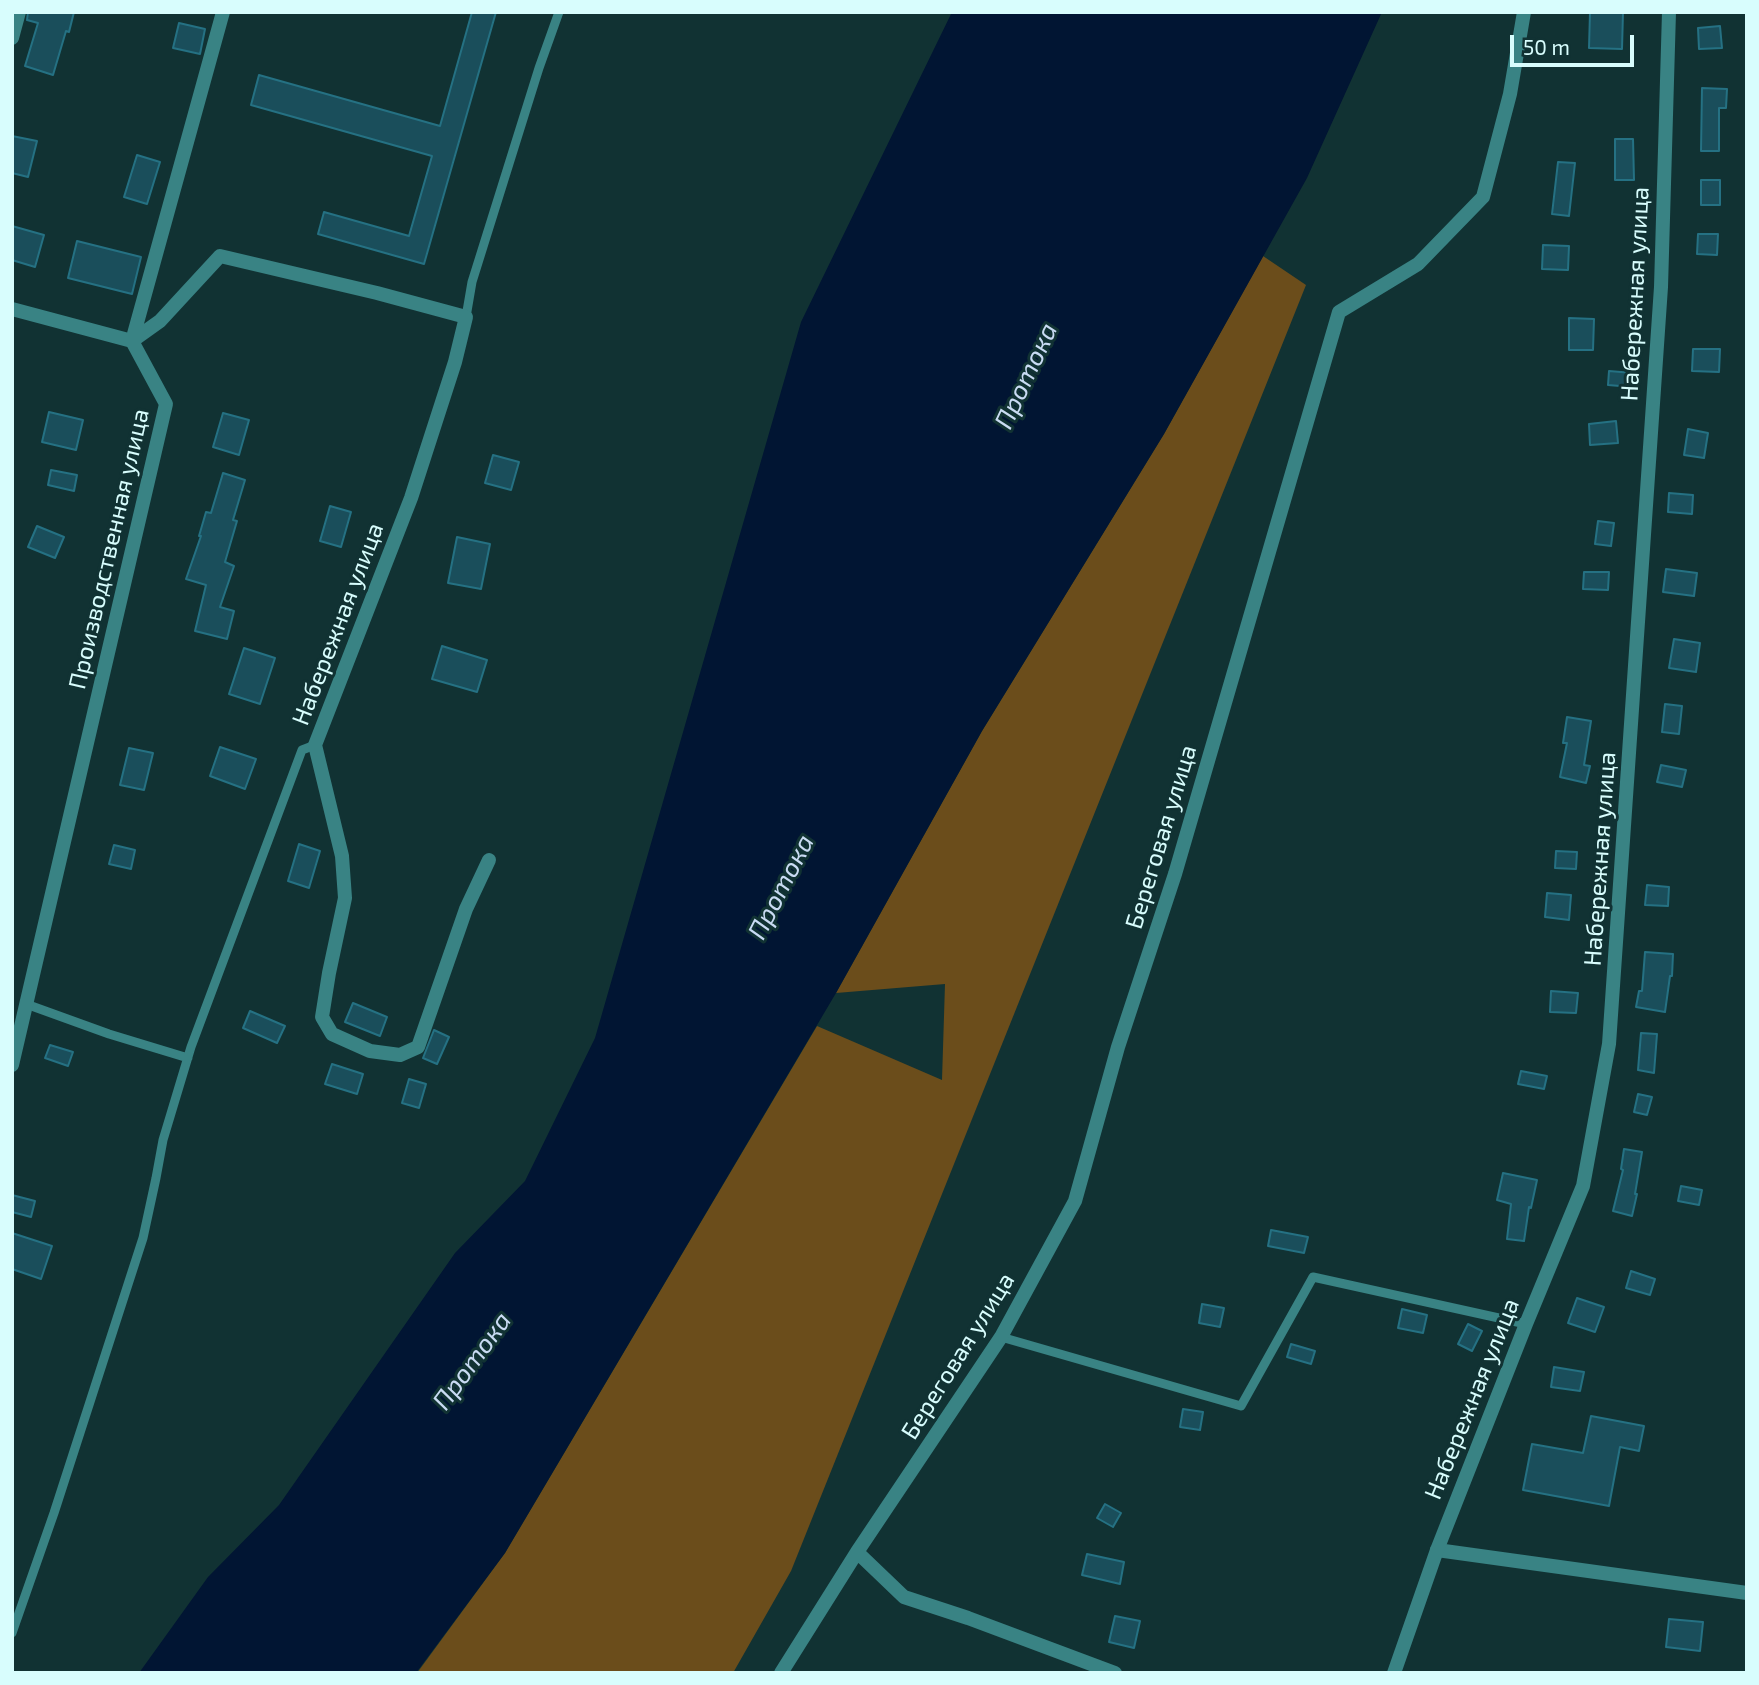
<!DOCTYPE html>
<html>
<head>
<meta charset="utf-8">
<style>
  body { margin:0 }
  #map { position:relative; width:1759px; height:1685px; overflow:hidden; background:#113233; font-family:"Exo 2",sans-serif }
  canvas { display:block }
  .frame { position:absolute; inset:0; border:14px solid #d8fdfd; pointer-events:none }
  .scale { position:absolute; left:1510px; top:35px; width:124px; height:32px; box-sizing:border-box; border:4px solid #d8fdfd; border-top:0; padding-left:9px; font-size:21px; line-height:24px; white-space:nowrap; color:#d8fdfd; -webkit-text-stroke:5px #113233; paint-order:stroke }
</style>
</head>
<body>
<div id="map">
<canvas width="1759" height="1685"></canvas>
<div class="frame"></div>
<div class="scale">50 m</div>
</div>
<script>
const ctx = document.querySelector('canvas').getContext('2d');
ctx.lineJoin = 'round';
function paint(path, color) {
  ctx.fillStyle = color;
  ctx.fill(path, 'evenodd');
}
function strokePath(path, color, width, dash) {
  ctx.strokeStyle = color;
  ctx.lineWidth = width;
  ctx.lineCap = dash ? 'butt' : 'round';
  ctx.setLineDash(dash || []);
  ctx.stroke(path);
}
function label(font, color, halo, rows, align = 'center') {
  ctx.font = font + ' "Exo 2",sans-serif';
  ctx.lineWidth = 6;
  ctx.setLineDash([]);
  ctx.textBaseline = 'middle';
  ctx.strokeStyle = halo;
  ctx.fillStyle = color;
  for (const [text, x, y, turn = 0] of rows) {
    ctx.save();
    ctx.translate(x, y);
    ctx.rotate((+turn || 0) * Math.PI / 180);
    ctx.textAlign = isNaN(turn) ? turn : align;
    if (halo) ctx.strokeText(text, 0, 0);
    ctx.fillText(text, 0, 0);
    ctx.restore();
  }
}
paint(new Path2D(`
  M 1263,256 L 1306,285 L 791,1571 L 733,1673 L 417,1673 L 505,1553 L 817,1026 L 942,1080 L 945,984 L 836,993 L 982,731 L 1164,434 Z`), '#6b4d1b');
paint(new Path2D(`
  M 952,12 L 1382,12 L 1307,178 L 1164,434 L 982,731 L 836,993 L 505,1553 L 416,1673 L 139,1673 L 208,1577 L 279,1505 L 455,1253 L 525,1181 L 595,1038 L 801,322 Z`), '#011533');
const building = new Path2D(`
  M 28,12 L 74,12 L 69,32 L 66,31 L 53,75 L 25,66 L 38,23 L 27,20 Z
  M 472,12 L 496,12 L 424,264 L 318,234 L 324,212 L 409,236 L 432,156 L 251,105 L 259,75 L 440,126 Z
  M 1590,12 L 1623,12 L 1622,49 L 1589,48 Z
  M 179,23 L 205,29 L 200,54 L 173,48 Z
  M 1720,26 L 1722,48 L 1699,49 L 1698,28 Z
  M 1702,88 L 1727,89 L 1726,108 L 1719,108 L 1719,151 L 1701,151 Z
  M 12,136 L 37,141 L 28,177 L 12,173 Z
  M 1615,139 L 1633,139 L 1634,180 L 1615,180 Z
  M 137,155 L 160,162 L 147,204 L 124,197 Z
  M 1558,162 L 1575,163 L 1569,216 L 1552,214 Z
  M 1701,180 L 1720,180 L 1720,205 L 1701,205 Z
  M 12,226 L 44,235 L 35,267 L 12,260 Z
  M 1698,234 L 1718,234 L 1717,255 L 1697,254 Z
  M 77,241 L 141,257 L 132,294 L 68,278 Z
  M 1543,245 L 1569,246 L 1568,270 L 1542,269 Z
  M 1569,318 L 1594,319 L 1593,350 L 1569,350 Z
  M 1693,349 L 1720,349 L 1719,372 L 1692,371 Z
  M 1609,371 L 1633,373 L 1632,387 L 1608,385 Z
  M 49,412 L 83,420 L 76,450 L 42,442 Z
  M 223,413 L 249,420 L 239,455 L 213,447 Z
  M 1616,421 L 1618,443 L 1590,445 L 1589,424 Z
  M 1688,429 L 1708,433 L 1704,458 L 1684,455 Z
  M 493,455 L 519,462 L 511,490 L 485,483 Z
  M 51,470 L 77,475 L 74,491 L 48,485 Z
  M 223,473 L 245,480 L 233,520 L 237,521 L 225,562 L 234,566 L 220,607 L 234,611 L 227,639 L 195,631 L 206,585 L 186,579 L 201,536 L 199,536 L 206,512 L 211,513 Z
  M 1669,493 L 1693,495 L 1692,514 L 1668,512 Z
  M 330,506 L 351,512 L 341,547 L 320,541 Z
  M 1598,521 L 1614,523 L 1611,546 L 1595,544 Z
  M 37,526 L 64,537 L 55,558 L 28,547 Z
  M 457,537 L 490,544 L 481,589 L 448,583 Z
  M 1666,569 L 1697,573 L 1694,596 L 1663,592 Z
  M 1584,572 L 1609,572 L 1608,590 L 1583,589 Z
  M 1674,639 L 1700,643 L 1696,672 L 1669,668 Z
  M 442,646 L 487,660 L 477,692 L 432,679 Z
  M 244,648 L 275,658 L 260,704 L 229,694 Z
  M 1665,704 L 1682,706 L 1679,734 L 1662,732 Z
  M 1567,717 L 1591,721 L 1584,765 L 1590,766 L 1586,783 L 1560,777 L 1567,743 L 1563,743 Z
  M 220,747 L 256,759 L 245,789 L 210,776 Z
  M 129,748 L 153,753 L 144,790 L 120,785 Z
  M 1661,765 L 1686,770 L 1682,787 L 1657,782 Z
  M 299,844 L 320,851 L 309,888 L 288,881 Z
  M 114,845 L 135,850 L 131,869 L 109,864 Z
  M 1556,851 L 1577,852 L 1576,869 L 1555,868 Z
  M 1647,885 L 1669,887 L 1668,906 L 1645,905 Z
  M 1547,893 L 1571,895 L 1569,920 L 1545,917 Z
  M 1645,952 L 1673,954 L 1672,976 L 1670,976 L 1665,1012 L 1636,1007 L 1639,991 L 1642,991 Z
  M 1551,991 L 1578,993 L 1576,1013 L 1550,1012 Z
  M 353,1003 L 387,1017 L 380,1036 L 345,1022 Z
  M 250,1011 L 285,1026 L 277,1043 L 243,1028 Z
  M 434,1030 L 449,1037 L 437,1064 L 423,1058 Z
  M 1641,1033 L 1657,1034 L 1654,1073 L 1638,1070 Z
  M 50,1045 L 73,1052 L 68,1066 L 45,1058 Z
  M 332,1064 L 363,1074 L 357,1094 L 325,1084 Z
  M 1521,1071 L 1547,1076 L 1544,1089 L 1518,1084 Z
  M 409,1079 L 426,1084 L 419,1108 L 402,1103 Z
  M 1638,1094 L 1652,1097 L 1647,1115 L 1634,1112 Z
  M 1624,1149 L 1642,1152 L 1635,1194 L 1637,1194 L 1632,1216 L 1613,1211 L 1623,1170 L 1621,1169 Z
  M 1503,1173 L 1537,1180 L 1531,1208 L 1529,1207 L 1524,1241 L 1507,1239 L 1511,1204 L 1497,1200 Z
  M 1681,1186 L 1702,1190 L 1699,1205 L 1678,1201 Z
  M 12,1195 L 35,1201 L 31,1217 L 12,1212 Z
  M 1271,1230 L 1308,1237 L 1304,1253 L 1268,1246 Z
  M 12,1233 L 52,1246 L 41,1279 L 12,1269 Z
  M 1631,1271 L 1655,1279 L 1650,1295 L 1626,1288 Z
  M 1577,1298 L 1604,1307 L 1595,1332 L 1568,1323 Z
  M 1202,1304 L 1224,1308 L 1220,1327 L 1199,1323 Z
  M 1402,1309 L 1427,1315 L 1423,1333 L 1398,1328 Z
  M 1468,1324 L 1482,1331 L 1472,1351 L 1458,1344 Z
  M 1291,1344 L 1315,1351 L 1311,1364 L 1287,1357 Z
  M 1554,1367 L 1584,1372 L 1580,1391 L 1551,1387 Z
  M 1183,1409 L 1203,1412 L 1200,1430 L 1180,1427 Z
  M 1591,1416 L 1644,1426 L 1639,1451 L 1620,1447 L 1609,1506 L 1523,1490 L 1532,1444 L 1583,1453 Z
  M 1105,1504 L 1121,1513 L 1113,1527 L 1097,1518 Z
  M 1087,1554 L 1124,1562 L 1120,1584 L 1082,1575 Z
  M 1115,1616 L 1140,1621 L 1134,1648 L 1109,1642 Z
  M 1669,1619 L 1703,1622 L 1700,1651 L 1666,1647 Z`);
paint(building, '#1a4e5b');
strokePath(building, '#257183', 2);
strokePath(new Path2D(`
  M 466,317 L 472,282 L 539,68 L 559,12
  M 26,1004 L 109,1034 L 188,1058
  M 1001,1337 L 1241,1406 L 1313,1277 L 1526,1324
  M 12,1633 L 54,1513 L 143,1238 L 156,1178 L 163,1140 L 191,1047 L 302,750 L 315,745`), '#398384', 9);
strokePath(new Path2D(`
  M 12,38 L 19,12
  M 12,309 L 132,341
  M 132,341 L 160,321 L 220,256 L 377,293 L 466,317 L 455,362 L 411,498 L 315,745 L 342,856 L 345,898 L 329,973 L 322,1017 L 332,1034 L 370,1051 L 400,1055 L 418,1047 L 466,909 L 489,860
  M 12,1065 L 166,404 L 132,341 L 223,12
  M 1437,1550 L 1747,1593
  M 857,1552 L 904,1597 L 968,1618 L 1115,1673
  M 781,1673 L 857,1552 L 1001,1337 L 1075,1201 L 1118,1047 L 1175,874 L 1339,312 L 1418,264 L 1483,197 L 1510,94 L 1524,12`), '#398384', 14);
strokePath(new Path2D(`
  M 1394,1673 L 1437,1550 L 1526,1324 L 1583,1186 L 1609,1044 L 1661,287 L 1669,12`), '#398384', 14);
label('24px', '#d8fdfd', '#113233', [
  ["Набережная улица",1635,294,-87],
  ["Производственная улица",109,549,-77],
  ["Набережная улица",338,624,-69],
  ["Береговая улица",1161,837,-73],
  ["Набережная улица",1600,859,-86],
  ["Береговая улица",958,1356,-58],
  ["Набережная улица",1472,1399,-68]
]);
label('italic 26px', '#c9dbf3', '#113233', [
  ["Протока",1026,376,-65],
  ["Протока",781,887,-63],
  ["Протока",472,1361,-54]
]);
</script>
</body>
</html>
